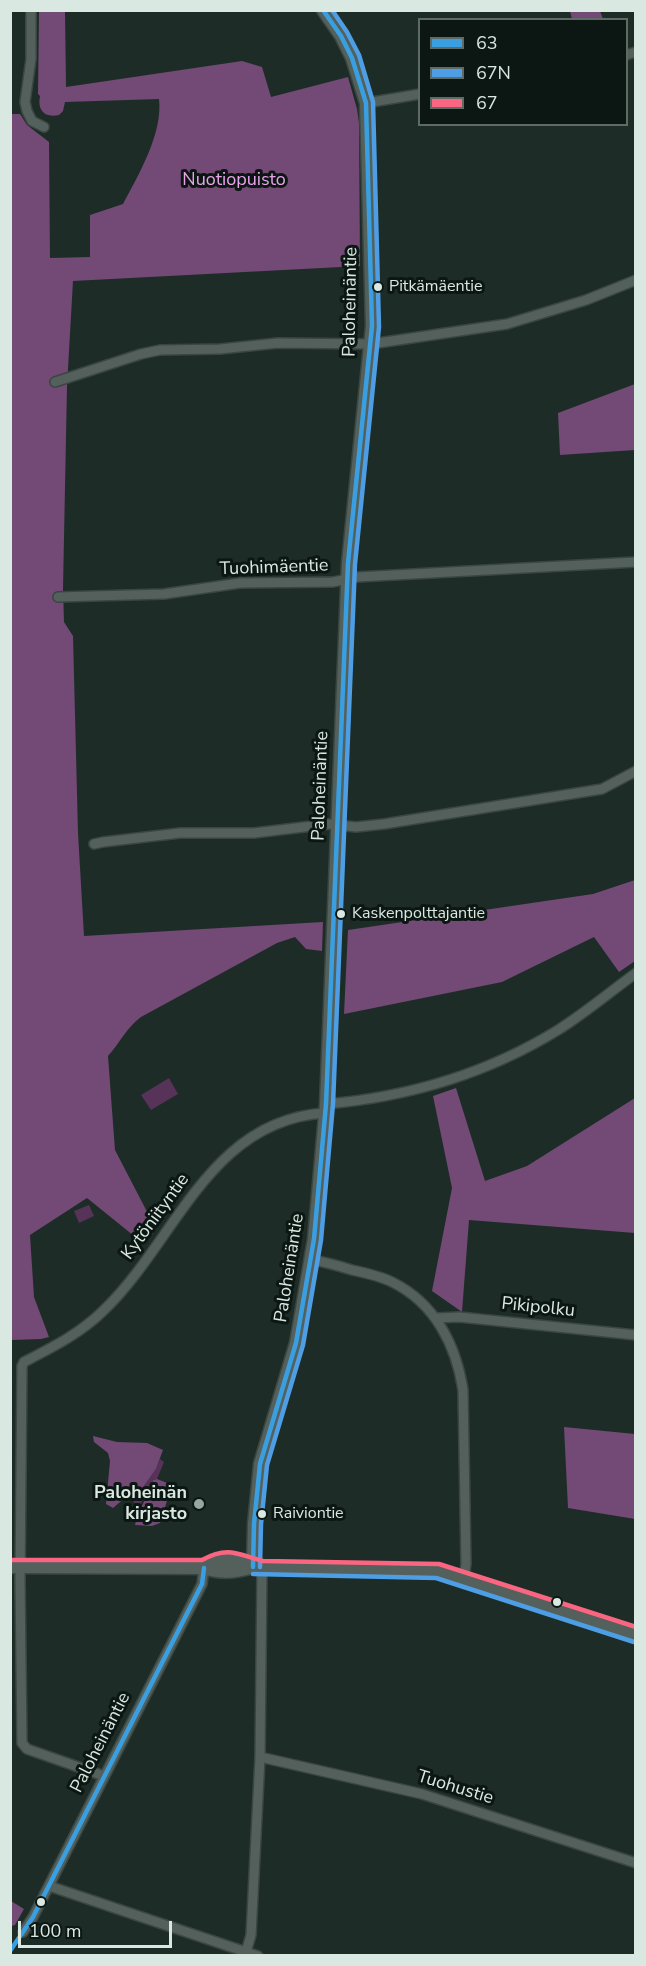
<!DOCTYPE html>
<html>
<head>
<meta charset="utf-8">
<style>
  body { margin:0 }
  #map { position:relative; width:646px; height:1966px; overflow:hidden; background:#1d2c27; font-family:"Nunito Sans",sans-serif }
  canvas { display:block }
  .frame { position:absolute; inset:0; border:12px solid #d9e8e1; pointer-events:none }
  .legend { position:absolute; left:418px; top:18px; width:210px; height:108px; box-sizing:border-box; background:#0c1713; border:2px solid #5e6b65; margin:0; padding:8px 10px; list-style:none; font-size:18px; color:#d9e8e1 }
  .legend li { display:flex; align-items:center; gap:12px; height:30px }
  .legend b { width:30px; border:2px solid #5e6b65 }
  .scale { position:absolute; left:18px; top:1921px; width:154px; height:27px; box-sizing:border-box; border:3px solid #d9e8e1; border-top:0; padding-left:8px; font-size:18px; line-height:21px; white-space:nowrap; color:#d9e8e1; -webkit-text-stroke:4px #0c1713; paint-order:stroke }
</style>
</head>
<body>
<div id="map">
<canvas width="646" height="1966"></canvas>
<div class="frame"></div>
<ul class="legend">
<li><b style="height:8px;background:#3a9fe1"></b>63</li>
<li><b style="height:8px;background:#4d9ee5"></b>67N</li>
<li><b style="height:8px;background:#fa6682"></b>67</li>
</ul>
<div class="scale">100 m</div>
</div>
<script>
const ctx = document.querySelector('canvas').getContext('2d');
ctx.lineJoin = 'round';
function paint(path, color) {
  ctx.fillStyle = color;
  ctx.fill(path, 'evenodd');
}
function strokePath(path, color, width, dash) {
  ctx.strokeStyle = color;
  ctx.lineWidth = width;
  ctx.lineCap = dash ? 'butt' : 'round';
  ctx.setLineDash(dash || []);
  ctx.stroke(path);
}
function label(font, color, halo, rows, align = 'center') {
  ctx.font = font + ' "Nunito Sans",sans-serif';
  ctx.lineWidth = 6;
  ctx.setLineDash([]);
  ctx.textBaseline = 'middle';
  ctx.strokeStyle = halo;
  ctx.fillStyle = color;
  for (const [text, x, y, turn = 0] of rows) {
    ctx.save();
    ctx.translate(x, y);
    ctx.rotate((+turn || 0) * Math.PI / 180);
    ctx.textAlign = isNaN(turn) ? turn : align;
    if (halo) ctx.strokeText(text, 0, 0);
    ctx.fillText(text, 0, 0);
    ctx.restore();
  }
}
paint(new Path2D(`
  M 169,1078 L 178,1094 L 151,1110 L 141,1095 Z
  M 89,1205 L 94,1216 L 79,1223 L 74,1211 Z
  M 160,1459 L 164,1462 L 157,1479 L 153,1480 C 150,1491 142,1498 139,1509 L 131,1499 L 136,1497 L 156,1469 Z`), '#573259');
paint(new Path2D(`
  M 39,11 L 65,11 L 66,87 L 242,61 L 262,67 L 271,97 L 348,77 L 357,109 L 359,123 L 360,266 L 73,281 L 67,386 L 63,589 L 64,622 L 73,636 L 78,833 L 84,936 L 323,922 L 322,951 L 306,949 L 295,937 L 277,943 L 141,1017 C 126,1028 120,1043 108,1056 L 115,1150 L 156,1229 L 144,1244 L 87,1198 L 30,1235 L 34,1297 L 49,1337 L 41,1339 L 12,1340 L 10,114 L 20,114 L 27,125 L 49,142 L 50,258 L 90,257 L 90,215 L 123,204 C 139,174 163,133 159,99 L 65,102 L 63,111 L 59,115 C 45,118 37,111 40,96 L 38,94 Z
  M 570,11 L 600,11 L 603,19 L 572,19 Z
  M 635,384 L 635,450 L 560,455 L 558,413 Z
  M 635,880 L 635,961 L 619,972 L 594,937 L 502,982 L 344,1014 L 348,930 L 593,894 Z
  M 456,1088 L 485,1181 L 527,1166 L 635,1098 L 635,1233 L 469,1220 L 462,1312 L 432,1291 L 452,1188 L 433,1096 Z
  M 564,1427 L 635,1434 L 635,1519 L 568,1508 Z
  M 93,1436 L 117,1442 L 147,1443 L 163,1450 L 156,1469 L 136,1497 L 131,1499 L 126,1497 L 113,1508 L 106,1504 L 110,1461 L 108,1453 L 94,1442 Z
  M 157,1479 L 170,1484 L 173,1487 C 165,1497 166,1512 160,1523 L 152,1526 L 135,1525 C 139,1506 149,1497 153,1480 Z
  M 11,1901 L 24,1909 L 15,1925 L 11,1926 Z`), '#724a75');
const minor = new Path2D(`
  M 31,10 L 31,59 L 25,102 L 27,111 L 32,121 L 44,127
  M 626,55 L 636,52
  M 366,103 L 420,94
  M 55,382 L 141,354 L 160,350 L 220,349 L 278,343 L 371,344 L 507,324 L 586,300 L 636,280
  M 58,597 L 164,594 L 240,583 L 333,582 L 357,577 L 636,562
  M 94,844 L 103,842 L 180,833 L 254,833 L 329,824 L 356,827 L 384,824 L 602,789 L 636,771
  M 326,1104 C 408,1097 488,1073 558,1030 C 585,1013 610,992 636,973
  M 312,1260 C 326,1262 339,1266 352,1270 C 366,1273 380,1276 392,1282 C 435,1303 456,1345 463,1390 L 466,1564 L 464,1578
  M 437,1318 L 459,1317 L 636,1335
  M 260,1757 L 422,1794 L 636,1863
  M 104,1776 L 27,1749 L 22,1743 L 20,1581 L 22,1366 L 24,1362 C 53,1347 81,1333 104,1310 C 176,1241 209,1120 325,1113
  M 49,1886 L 258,1956
  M 23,1932 L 33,1917 L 202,1584 L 204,1568
  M 246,1952 L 251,1935 L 260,1757 L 262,1568`);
const tertiary = new Path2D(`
  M 10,1567 L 204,1568 C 220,1574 237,1572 253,1567
  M 253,1567 L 254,1524 L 260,1464 L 296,1343 L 314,1239 L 326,1104 L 348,563 L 372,326 L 366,103 L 352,58 L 341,36 L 323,10
  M 204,1568 C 214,1561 231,1557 243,1561 C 250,1563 254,1567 262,1568 L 437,1571 L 602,1625 L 636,1635`);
strokePath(minor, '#3a4641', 12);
strokePath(tertiary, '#3a4641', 15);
strokePath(minor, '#54605b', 9);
strokePath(tertiary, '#54605b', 12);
strokePath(new Path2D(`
  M 253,1567 L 254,1524 L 260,1464 L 296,1343 L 314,1239 L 326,1104 L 348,563 L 372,326 L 366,103 L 352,58 L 341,36 L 323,10
  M 10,1951 L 33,1917 L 202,1584 L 204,1568`), '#3a9fe1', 4.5);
strokePath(new Path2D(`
  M 260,1567 L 261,1524 L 267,1465 L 303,1345 L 321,1240 L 333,1104 L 355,564 L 379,327 L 373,102 L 359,55 L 347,32 L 332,10
  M 253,1574 L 436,1578 L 634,1642`), '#4d9ee5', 4.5);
strokePath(new Path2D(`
  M 10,1560 L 202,1560 C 228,1546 237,1554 263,1561 L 439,1564 L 636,1627`), '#fa6682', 4.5);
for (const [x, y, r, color] of [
  [378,287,5,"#d9e8e1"],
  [341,914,5,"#d9e8e1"],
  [199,1504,6,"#97a6a0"],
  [262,1514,5,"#d9e8e1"],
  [557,1602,5,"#d9e8e1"],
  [41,1902,5,"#d9e8e1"]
]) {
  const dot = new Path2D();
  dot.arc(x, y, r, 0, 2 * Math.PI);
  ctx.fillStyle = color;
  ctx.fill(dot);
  strokePath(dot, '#0c1713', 2);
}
label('16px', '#d9e8e1', '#0c1713', [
  ["Pitkämäentie",389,287],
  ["Kaskenpolttajantie",352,914],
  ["Raiviontie",273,1514]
], 'left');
label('18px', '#e9a3eb', '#0c1713', [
  ["Nuotiopuisto",234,181]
]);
label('18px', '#d9e8e1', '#0c1713', [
  ["Paloheinäntie",351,302,-89],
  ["Tuohimäentie",274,568,-2],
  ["Paloheinäntie",321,786,-88],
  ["Kytöniityntie",156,1217,-54],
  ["Paloheinäntie",290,1268,-81],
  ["Pikipolku",538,1308,6],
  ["Paloheinäntie",101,1743,-63],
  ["Tuohustie",455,1788,17]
]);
label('bold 18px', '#d9e8e1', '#0c1713', [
  ["Paloheinän",187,1494],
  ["kirjasto",187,1515]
], 'right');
</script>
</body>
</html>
